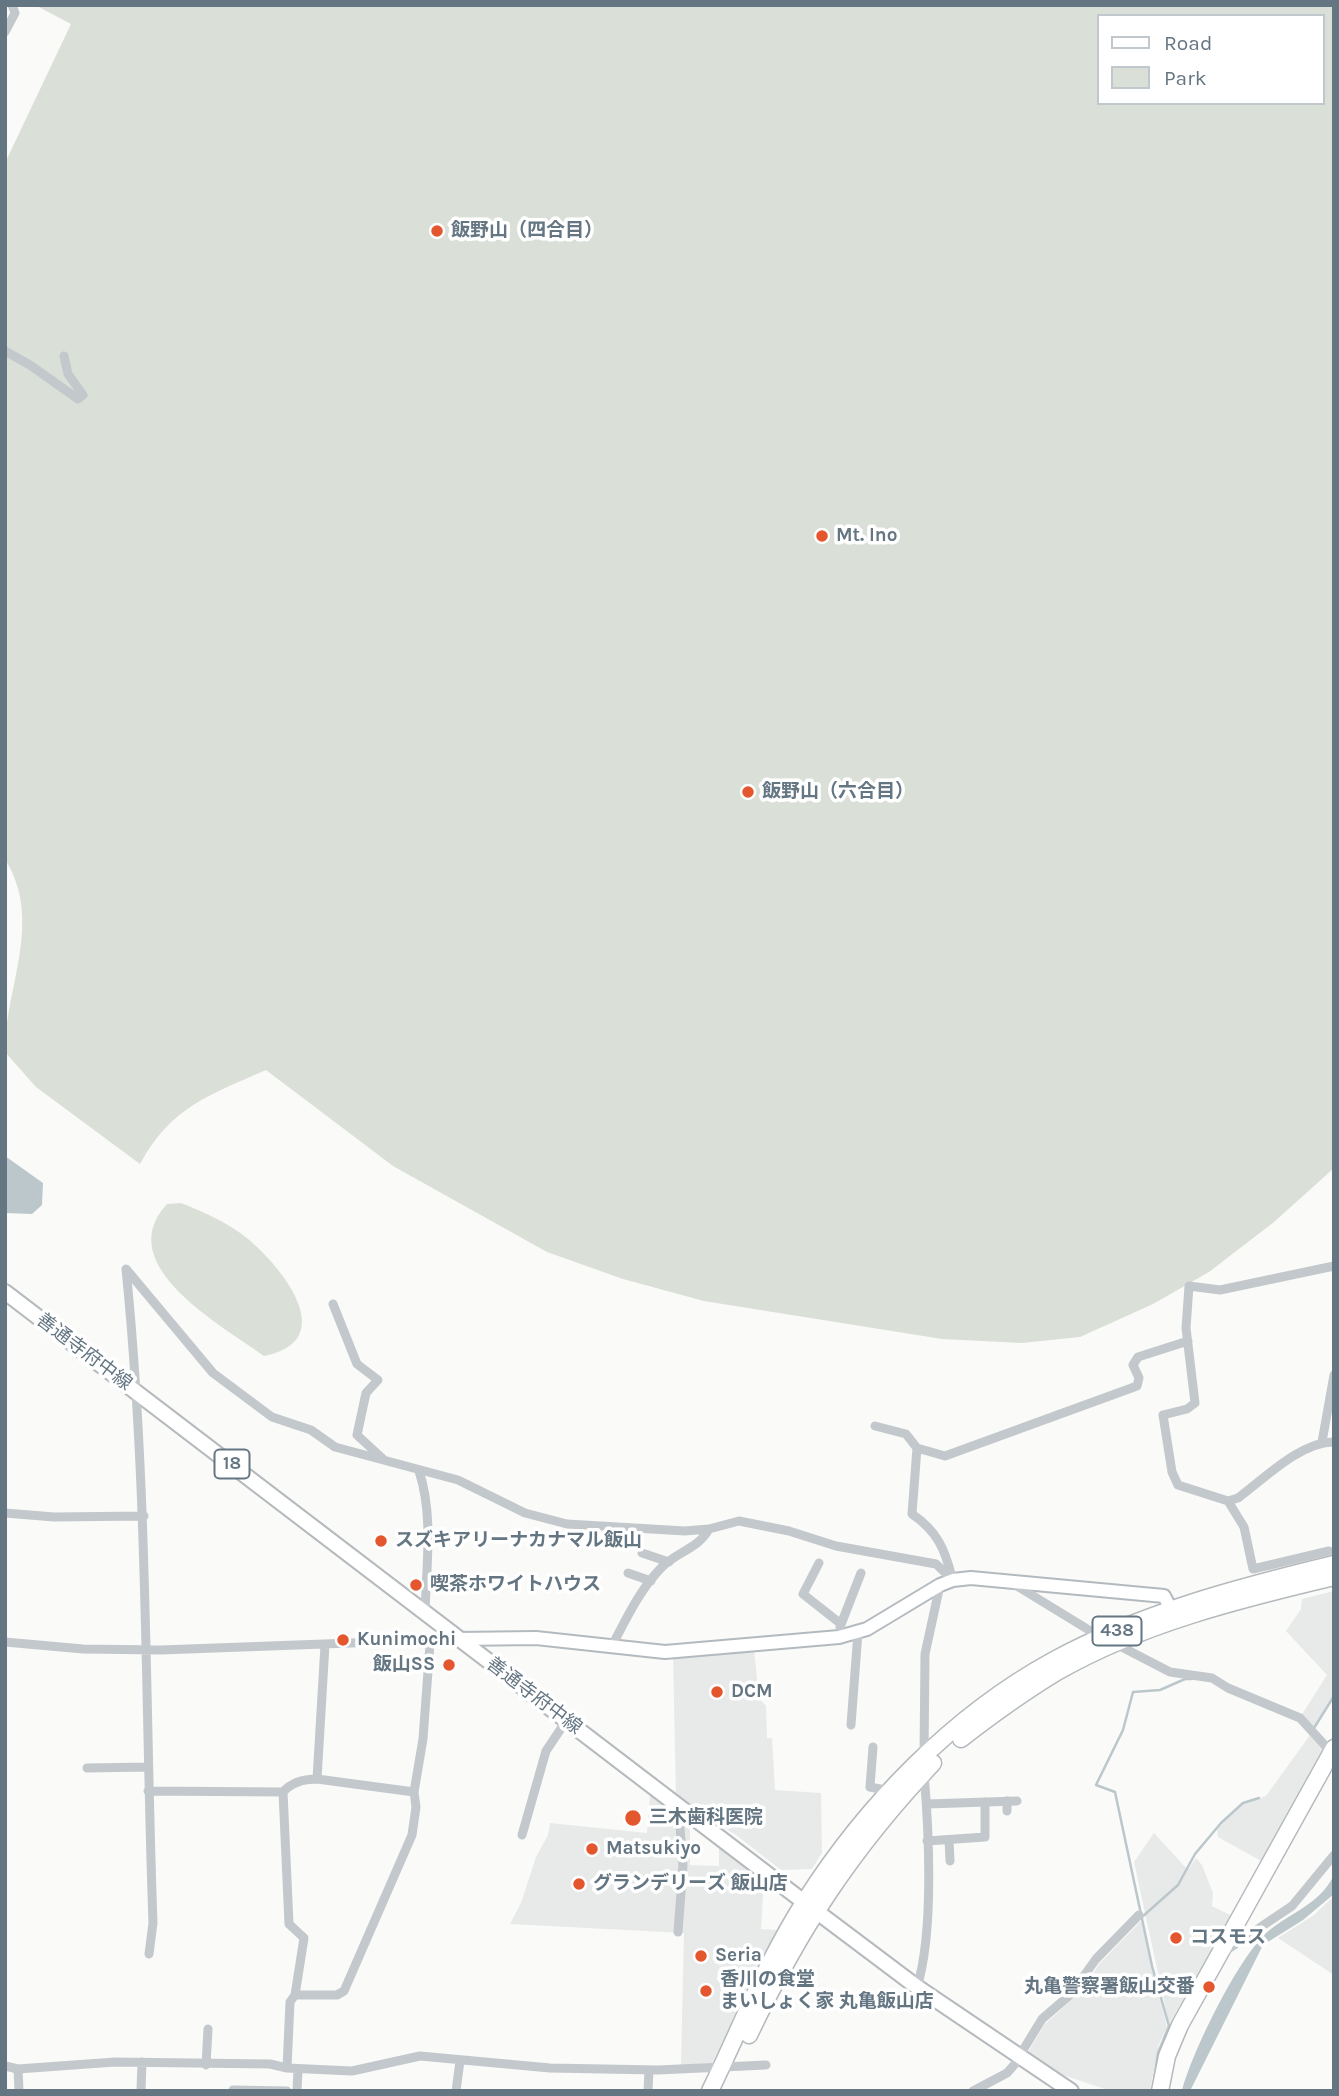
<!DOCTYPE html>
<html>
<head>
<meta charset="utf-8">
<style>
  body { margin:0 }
  #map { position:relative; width:1339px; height:2096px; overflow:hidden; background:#fafaf8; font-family:Karla,sans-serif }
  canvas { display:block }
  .frame { position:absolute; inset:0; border:7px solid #657683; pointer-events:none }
  .legend { position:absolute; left:1097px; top:14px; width:228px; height:91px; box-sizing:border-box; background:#fff; border:2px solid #c1c8cd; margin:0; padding:9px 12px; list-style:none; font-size:21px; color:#657683 }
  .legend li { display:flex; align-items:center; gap:14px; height:35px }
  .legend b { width:35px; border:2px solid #c1c8cd }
</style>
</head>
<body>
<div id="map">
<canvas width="1339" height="2096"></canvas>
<div class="frame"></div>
<ul class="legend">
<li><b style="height:9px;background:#fff"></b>Road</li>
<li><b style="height:19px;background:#dadfd7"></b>Park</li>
</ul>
</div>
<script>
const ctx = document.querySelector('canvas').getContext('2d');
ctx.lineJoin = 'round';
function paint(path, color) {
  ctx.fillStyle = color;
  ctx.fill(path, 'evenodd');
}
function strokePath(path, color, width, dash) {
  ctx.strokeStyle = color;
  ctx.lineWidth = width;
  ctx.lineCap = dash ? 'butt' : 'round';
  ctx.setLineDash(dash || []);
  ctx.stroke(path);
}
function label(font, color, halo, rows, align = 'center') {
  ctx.font = font + ' Karla,"Noto Sans JP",sans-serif';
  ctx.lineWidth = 7;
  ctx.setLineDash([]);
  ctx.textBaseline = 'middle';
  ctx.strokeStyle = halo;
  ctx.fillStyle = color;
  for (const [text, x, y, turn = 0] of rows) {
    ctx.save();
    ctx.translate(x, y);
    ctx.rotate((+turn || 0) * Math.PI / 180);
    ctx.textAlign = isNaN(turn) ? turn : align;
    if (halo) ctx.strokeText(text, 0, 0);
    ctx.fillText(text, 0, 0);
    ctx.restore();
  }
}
paint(new Path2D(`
  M 1334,1591 L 1334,1694 L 1314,1727 L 1301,1716 L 1327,1675 L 1286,1631 L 1301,1609 L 1302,1599 Z
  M 754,1649 L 759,1698 L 766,1706 L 767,1738 L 772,1738 L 775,1790 L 821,1793 L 822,1853 L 812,1869 L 781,1870 L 736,1835 L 676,1799 L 673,1655 Z
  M 1310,1735 L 1324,1750 L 1261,1861 L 1218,1837 L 1217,1829 L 1243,1804 L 1266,1796 Z
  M 650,1794 L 690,1825 L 690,1865 L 719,1866 L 719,1848 L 764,1880 L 761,1929 L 777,1930 L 712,2063 L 681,2065 L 684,1933 L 510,1924 L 521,1903 L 536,1857 L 548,1835 L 550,1823 L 647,1833 Z
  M 1154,1833 L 1188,1870 L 1196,1858 L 1202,1865 L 1213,1893 L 1212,1906 L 1232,1916 L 1169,2024 L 1134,1862 Z
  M 1334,1896 L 1334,1975 L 1278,1938 L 1314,1915 Z
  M 1141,1921 L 1167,2027 L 1159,2044 L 1150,2091 L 1111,2091 L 1057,2073 L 1027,2054 L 1044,2025 L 1079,1993 L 1100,1963 Z`), '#e8e9e9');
paint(new Path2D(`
  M 35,5 L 1334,5 L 1334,1168 L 1274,1222 L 1209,1272 L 1153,1304 L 1080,1337 L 1022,1343 L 942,1339 L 704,1301 L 623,1279 L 547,1252 L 393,1166 L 266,1070 C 209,1095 171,1107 140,1164 L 36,1087 L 5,1052 C 5,986 44,922 5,859 L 5,163 L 71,24 ZM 1099,16 L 1323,16 L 1323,103 L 1099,103 Z
  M 181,1203 C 204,1212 229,1223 248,1239 C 283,1268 341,1341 264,1356 C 223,1326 110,1265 167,1204 Z`), '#dadfd7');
paint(new Path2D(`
  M 5,1156 L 43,1183 L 42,1205 L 32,1214 L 5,1213 Z
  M 1334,1875 L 1334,1894 L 1303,1920 L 1263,1945 L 1190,2091 L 1182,2091 C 1192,2052 1237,1961 1265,1934 C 1288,1913 1319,1906 1334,1875 Z`), '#bbc7cb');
strokePath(new Path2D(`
  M 1314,1728 L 1334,1696
  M 1142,1917 L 1178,1885 L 1195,1854 L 1221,1823 L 1243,1803 L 1259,1798
  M 1154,2081 L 1158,2053 L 1169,2026 L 1152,1966 L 1115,1792 L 1096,1785 L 1123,1730 L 1133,1692 L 1160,1690 L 1185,1679 L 1191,1679`), '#bbc7cb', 2.5);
const secondary = new Path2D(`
  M 457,1639 L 536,1638 L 665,1652 L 839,1637 L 867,1629 L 940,1585 L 953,1580 L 971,1578 L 1164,1596 L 1174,1615`);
const primary = new Path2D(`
  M 5,1292 L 804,1902 L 917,1987 L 1071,2091`);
const highway = new Path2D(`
  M 961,1739 C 992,1715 1024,1692 1057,1672 C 1140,1624 1241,1599 1334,1577
  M 749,2035 C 800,1928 852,1849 933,1763
  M 710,2091 C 741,2027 767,1960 805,1901 C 866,1805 953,1715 1054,1660 C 1140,1613 1239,1587 1334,1564
  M 1160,2091 L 1167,2056 L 1180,2025 L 1334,1748`);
strokePath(secondary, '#b3babf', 16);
strokePath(primary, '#b5babe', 18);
strokePath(highway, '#b4b9bd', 19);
strokePath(new Path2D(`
  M 5,32 L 15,13 L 12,5
  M 5,351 L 30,365 L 78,399 L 83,395 L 68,374 L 64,356
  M 1334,1266 L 1220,1290 L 1189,1286 L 1186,1328 L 1195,1403 L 1187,1409 L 1163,1415 L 1172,1472 L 1178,1485 L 1228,1501 L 1238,1498 C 1264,1479 1300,1442 1334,1442
  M 333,1304 L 357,1364 L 378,1380 L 366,1393 L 357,1435 L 383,1459
  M 875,1426 L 906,1434 L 917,1448 L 945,1456 L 1137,1386 L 1139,1378 L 1133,1365 L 1138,1357 L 1188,1341
  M 1322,1442 L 1334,1375
  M 917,1448 L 912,1514 C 937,1531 945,1549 952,1578
  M 419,1471 C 434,1516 426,1568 425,1614
  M 1228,1501 L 1244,1527 L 1253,1569 L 1329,1551
  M 5,1513 L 54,1517 L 144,1516
  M 642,1553 L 669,1562
  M 819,1563 L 803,1594 L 841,1624
  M 628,1573 L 651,1581
  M 1012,1583 L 1102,1638
  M 840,1627 L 861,1573
  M 5,1642 L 83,1649 L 161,1650 L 378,1642 L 430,1644 L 457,1639
  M 1116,1644 L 1170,1672 L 1212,1678 L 1228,1688 L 1300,1718 L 1331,1752
  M 612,1646 C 626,1619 640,1589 662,1567 C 677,1552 699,1548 709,1529
  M 851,1725 L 858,1632
  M 873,1747 L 870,1787 L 890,1791
  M 924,1756 L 925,1654 L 940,1585
  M 87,1768 L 148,1767
  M 317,1779 L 325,1645
  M 148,1791 L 283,1792
  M 414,1792 L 317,1779 C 304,1779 292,1782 283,1792 L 289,1924 L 304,1938 L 295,1995 L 290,2002 L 287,2068 L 352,2071 L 420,2056 L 550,2068 L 658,2070 L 766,2065
  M 1007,1801 L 1007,1811
  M 927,1804 L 1017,1801
  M 522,1835 L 546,1751 L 566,1721
  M 949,1840 L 950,1861
  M 927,1841 L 985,1837 L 985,1802
  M 678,1932 L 683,1866 L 680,1827 L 685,1812
  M 1222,1953 L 1292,1906 L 1334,1855
  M 149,1954 L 153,1923 C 145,1705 148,1487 126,1269 L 213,1373 L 272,1417 L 311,1430 L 335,1447 L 458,1480 L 525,1513 L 567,1524 L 685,1531 L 709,1529 L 739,1521 L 789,1531 L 836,1546 L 936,1564 L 953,1580
  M 917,1987 C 934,1933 929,1831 924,1773
  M 295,1995 L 337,1995 L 344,1991 L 412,1835 L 416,1807 L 414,1792 L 423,1739 L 430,1644
  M 1020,2055 L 1042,2019 L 1071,1994 L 1096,1959 L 1139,1915
  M 206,2065 L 208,2029
  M 5,2066 L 18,2069 L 115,2062 L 270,2064 L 287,2068
  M 18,2069 L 19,2091
  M 233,2090 L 287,2091
  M 141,2091 L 142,2062
  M 297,2091 L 298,2069
  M 456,2091 L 460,2061
  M 648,2091 L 649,2070
  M 973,2091 L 1007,2073 L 1022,2056`), '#c3c8cc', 9);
strokePath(secondary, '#fff', 12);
strokePath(primary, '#fff', 14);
strokePath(highway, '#fff', 16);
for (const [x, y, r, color] of [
  [437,231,7,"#e4572e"],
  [822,536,7,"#e4572e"],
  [748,792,7,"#e4572e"],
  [381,1541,7,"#e4572e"],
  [416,1585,7,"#e4572e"],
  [343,1640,7,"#e4572e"],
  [449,1665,7,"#e4572e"],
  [717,1692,7,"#e4572e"],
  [633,1818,9,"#e4572e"],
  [592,1849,7,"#e4572e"],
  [579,1884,7,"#e4572e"],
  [1176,1938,7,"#e4572e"],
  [701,1956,7,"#e4572e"],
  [1209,1987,7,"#e4572e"],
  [706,1991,7,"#e4572e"]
]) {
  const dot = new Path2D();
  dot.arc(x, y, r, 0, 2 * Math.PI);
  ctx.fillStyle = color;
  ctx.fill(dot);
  strokePath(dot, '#fff', 2.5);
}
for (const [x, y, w] of [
  [232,1464,35],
  [1117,1631,49]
]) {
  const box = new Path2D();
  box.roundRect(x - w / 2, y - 14.5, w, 29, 5);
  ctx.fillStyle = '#fff';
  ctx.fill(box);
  strokePath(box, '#657683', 2);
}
label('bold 18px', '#657683', null, [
  ["18",232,1464],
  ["438",1117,1631]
]);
label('bold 19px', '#657683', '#fff', [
  ["飯野山（四合目）",451,231],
  ["Mt. Ino",836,536],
  ["飯野山（六合目）",762,792],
  ["スズキアリーナカナマル飯山",395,1541],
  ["喫茶ホワイトハウス",430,1585],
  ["Kunimochi",357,1640],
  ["飯山SS",435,1665,"right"],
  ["DCM",731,1692],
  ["三木歯科医院",649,1818],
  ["Matsukiyo",606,1849],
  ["グランデリーズ 飯山店",593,1884],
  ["コスモス",1190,1938],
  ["Seria",715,1956],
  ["香川の食堂",720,1980],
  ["まいしょく家 丸亀飯山店",720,2002],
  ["丸亀警察署飯山交番",1195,1987,"right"]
], 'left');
label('19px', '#657683', '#fff', [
  ["善通寺府中線",84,1352,37],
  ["善通寺府中線",534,1696,37]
]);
</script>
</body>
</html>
